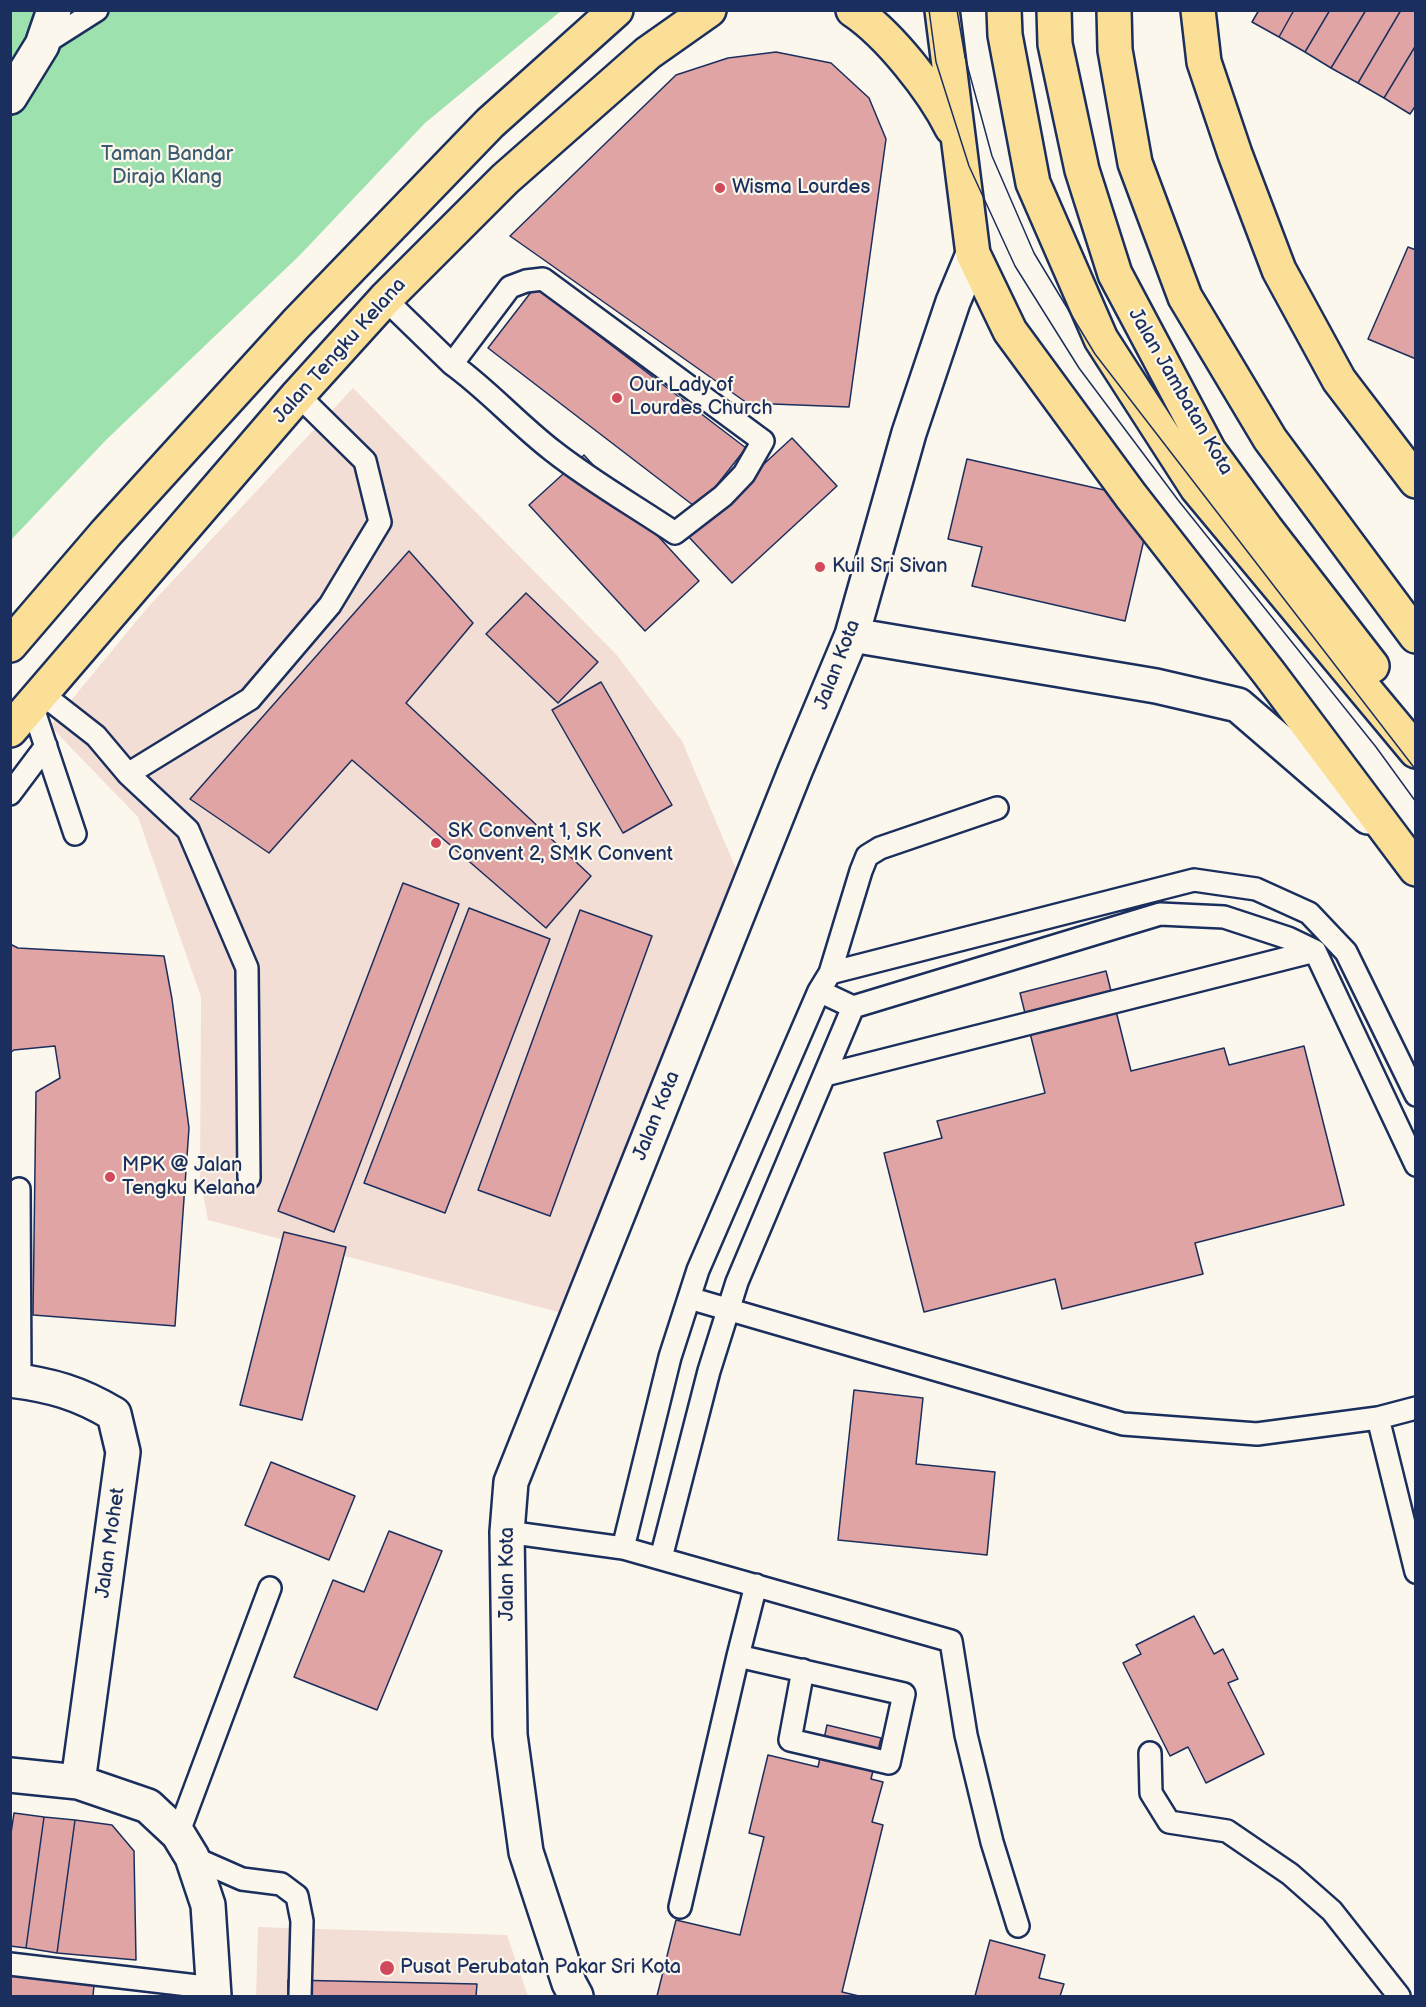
<!DOCTYPE html>
<html>
<head>
<meta charset="utf-8">
<style>
  body { margin:0 }
  #map { position:relative; width:1426px; height:2007px; overflow:hidden; background:#fbf7ec; font-family:"Balsamiq Sans",sans-serif }
  canvas { display:block }
  .frame { position:absolute; inset:0; border:12px solid #1b2f5e; pointer-events:none }
</style>
</head>
<body>
<div id="map">
<canvas width="1426" height="2007"></canvas>
<div class="frame"></div>
</div>
<script>
const ctx = document.querySelector('canvas').getContext('2d');
ctx.lineJoin = 'round';
function paint(path, color) {
  ctx.fillStyle = color;
  ctx.fill(path, 'evenodd');
}
function strokePath(path, color, width, dash) {
  ctx.strokeStyle = color;
  ctx.lineWidth = width;
  ctx.lineCap = dash ? 'butt' : 'round';
  ctx.setLineDash(dash || []);
  ctx.stroke(path);
}
function label(font, color, halo, rows, align = 'center') {
  ctx.font = font + ' "Balsamiq Sans",sans-serif';
  ctx.lineWidth = 4.5;
  ctx.setLineDash([]);
  ctx.textBaseline = 'middle';
  ctx.strokeStyle = halo;
  ctx.fillStyle = color;
  for (const [text, x, y, turn = 0] of rows) {
    ctx.save();
    ctx.translate(x, y);
    ctx.rotate((+turn || 0) * Math.PI / 180);
    ctx.textAlign = isNaN(turn) ? turn : align;
    if (halo) ctx.strokeText(text, 0, 0);
    ctx.fillText(text, 0, 0);
    ctx.restore();
  }
}
paint(new Path2D(`
  M 353,388 L 616,654 L 682,741 L 736,869 L 562,1313 L 208,1220 L 200,1179 L 201,997 L 138,817 L 50,726 L 148,607 Z
  M 258,1927 L 507,1935 L 528,1996 L 256,1996 Z`), '#f3ded6');
paint(new Path2D(`
  M 11,11 L 561,11 L 425,123 L 300,255 L 106,440 L 11,540 Z`), '#9de2ae');
const building = new Path2D(`
  M 1259,10 L 1294,10 L 1279,37 L 1252,22 Z
  M 1294,10 L 1330,10 L 1305,52 L 1279,37 Z
  M 1330,10 L 1366,10 L 1331,68 L 1305,52 Z
  M 1366,10 L 1401,10 L 1358,83 L 1331,68 Z
  M 1401,10 L 1416,10 L 1416,45 L 1384,98 L 1358,83 Z
  M 1416,45 L 1416,105 L 1410,114 L 1384,98 Z
  M 776,52 L 831,63 L 869,98 L 886,139 L 849,407 L 747,403 L 510,236 L 676,75 L 728,58 Z
  M 1408,247 L 1416,250 L 1416,359 L 1368,339 Z
  M 535,287 L 746,448 L 698,509 L 488,348 Z
  M 792,438 L 837,486 L 732,583 L 687,535 Z
  M 584,455 L 699,581 L 645,631 L 529,505 Z
  M 967,459 L 1153,501 L 1125,621 L 972,586 L 982,547 L 948,539 Z
  M 409,551 L 473,623 L 406,703 L 591,876 L 546,928 L 352,760 L 269,853 L 190,799 Z
  M 526,593 L 598,662 L 558,703 L 486,634 Z
  M 601,682 L 672,805 L 623,833 L 552,710 Z
  M 403,883 L 459,904 L 334,1232 L 278,1211 Z
  M 469,908 L 550,939 L 445,1213 L 364,1183 Z
  M 580,910 L 652,936 L 550,1216 L 478,1190 Z
  M 10,944 L 18,948 L 164,956 L 172,999 L 189,1128 L 175,1326 L 33,1315 L 36,1092 L 60,1078 L 55,1046 L 14,1050 L 10,1053 Z
  M 1106,971 L 1131,1071 L 1224,1048 L 1229,1065 L 1304,1046 L 1344,1205 L 1195,1243 L 1203,1274 L 1062,1309 L 1055,1279 L 924,1312 L 884,1153 L 942,1138 L 937,1121 L 1045,1093 L 1020,993 Z
  M 284,1232 L 346,1247 L 302,1420 L 240,1405 Z
  M 854,1390 L 923,1398 L 916,1464 L 995,1472 L 987,1555 L 838,1540 Z
  M 271,1462 L 355,1496 L 329,1560 L 245,1525 Z
  M 389,1531 L 442,1551 L 377,1710 L 294,1677 L 333,1580 L 364,1592 Z
  M 1194,1616 L 1214,1654 L 1223,1649 L 1238,1679 L 1228,1683 L 1264,1754 L 1206,1783 L 1188,1747 L 1170,1756 L 1123,1663 L 1141,1654 L 1136,1645 Z
  M 827,1725 L 881,1738 L 871,1779 L 883,1782 L 872,1822 L 883,1825 L 842,1992 L 859,1996 L 657,1996 L 676,1920 L 740,1935 L 764,1837 L 749,1833 L 768,1755 L 818,1767 Z
  M 14,1813 L 44,1817 L 26,1948 L 10,1946 L 10,1840 Z
  M 44,1817 L 75,1820 L 57,1953 L 26,1948 Z
  M 75,1820 L 112,1825 L 134,1851 L 136,1960 L 57,1953 Z
  M 990,1940 L 1045,1955 L 1039,1978 L 1064,1984 L 1060,1996 L 975,1996 Z
  M 10,1975 L 94,1985 L 93,1996 L 10,1996 Z
  M 288,1980 L 477,1984 L 476,1996 L 288,1996 Z`);
paint(building, '#dfa4a3');
strokePath(building, '#1b2f5e', 1.5);
const lane = new Path2D(`
  M 42,45 L 97,10
  M 385,299 L 452,364 L 510,287 L 526,281 L 543,279 L 763,441 L 744,474 L 723,496 L 675,533 C 635,506 591,481 553,451 C 518,424 488,390 452,364
  M 41,693 L 96,736 L 128,774 L 250,699 L 330,605 L 380,522 L 365,461 L 298,395
  M 32,705 L 75,834
  M 128,774 L 188,830 L 247,968 L 249,1178
  M 10,794 L 46,746
  M 830,973 L 861,871 L 867,856 L 880,848 L 997,808
  M 819,991 L 853,1007
  M 825,1075 L 1315,951
  M 19,1189 L 20,1381
  M 689,1298 L 1123,1424 L 1257,1434 L 1378,1418 L 1416,1408
  M 1378,1418 L 1416,1572
  M 507,1532 L 623,1548 L 951,1641 L 966,1735 L 992,1842 L 1018,1926
  M 623,1548 L 670,1357 L 698,1270 L 819,991 L 830,973 L 1194,880 L 1256,889 L 1309,913 L 1346,952 L 1416,1095
  M 661,1558 L 709,1371 L 737,1282 L 853,1007 L 1160,914 L 1224,917 L 1288,938 L 1315,951 L 1416,1165
  M 756,1585 L 738,1656 L 904,1694 L 889,1763 L 790,1740 L 803,1670
  M 1150,1753 L 1151,1793 L 1169,1822 L 1227,1831 L 1290,1874 L 1332,1911 L 1399,1996
  M 178,1834 L 270,1588
  M 192,1857 L 242,1879 L 281,1884 L 297,1896 L 302,1921 L 300,1996
  M 680,1907 L 738,1656
  M 10,1964 L 214,1988`);
const street = new Path2D(`
  M 10,97 L 42,45 L 54,10
  M 852,635 L 1156,686 L 1238,705 L 1368,817
  M 10,1380 C 51,1385 79,1393 114,1414 L 123,1452 L 78,1782
  M 10,1775 L 78,1782 L 148,1806 L 178,1834 L 192,1857 L 208,1905 L 214,1996
  M 576,1996 L 569,1983 L 526,1852 L 510,1735 L 507,1532 L 511,1482 L 795,771 L 852,635 L 909,433 L 953,302 L 973,254`);
const highway = new Path2D(`
  M 853,10 C 889,34 933,90 952,128
  M 942,10 L 973,254 L 1010,331 L 1131,496 L 1269,673 L 1416,869
  M 1004,10 L 1005,35 L 1033,183 L 1101,339 L 1197,488 L 1416,751
  M 1054,10 L 1055,44 L 1082,170 L 1115,274 L 1209,451 L 1266,529 L 1372,666
  M 1114,10 L 1115,50 L 1135,163 L 1185,297 L 1270,439 L 1416,636
  M 1198,10 L 1204,62 L 1235,154 L 1279,270 L 1339,380 L 1416,481
  M 10,645 L 106,533 L 296,324 L 490,123 L 616,10
  M 10,730 L 298,395 L 385,299 L 505,179 L 648,53 L 709,10`);
strokePath(lane, '#1b2f5e', 26);
strokePath(street, '#1b2f5e', 38);
strokePath(highway, '#1b2f5e', 38);
strokePath(lane, '#fbf7ec', 21);
strokePath(street, '#fbf7ec', 33);
strokePath(highway, '#fbdf96', 33);
strokePath(new Path2D(`
  M 929,10 L 936,62 L 969,166 L 1015,266 L 1079,368 L 1178,500 L 1376,747 L 1416,802
  M 957,10 L 965,57 L 992,156 L 1034,253 L 1095,354 L 1416,770`), '#1b2f5e', 1.5);
for (const [x, y, r, color] of [
  [720,188,6,"#d1495b"],
  [617,398,6,"#d1495b"],
  [820,567,6,"#d1495b"],
  [436,843,6,"#d1495b"],
  [110,1177,6,"#d1495b"],
  [387,1968,8,"#d1495b"]
]) {
  const dot = new Path2D();
  dot.arc(x, y, r, 0, 2 * Math.PI);
  ctx.fillStyle = color;
  ctx.fill(dot);
  strokePath(dot, '#fbf7ec', 2);
}
label('20px', '#3c5c72', '#fbf7ec', [
  ["Taman Bandar",167,155],
  ["Diraja Klang",167,178]
]);
label('20px', '#1b2f5e', '#fbf7ec', [
  ["Wisma Lourdes",732,188],
  ["Our Lady of",629,386],
  ["Lourdes Church",629,409],
  ["Kuil Sri Sivan",832,567],
  ["SK Convent 1, SK",448,832],
  ["Convent 2, SMK Convent",448,855],
  ["MPK @ Jalan",122,1166],
  ["Tengku Kelana",122,1189],
  ["Pusat Perubatan Pakar Sri Kota",400,1968]
], 'left');
label('20px', '#1b2f5e', '#fbf7ec', [
  ["Jalan Tengku Kelana",340,351,-48],
  ["Jalan Jambatan Kota",1180,392,60],
  ["Jalan Kota",838,665,-69],
  ["Jalan Kota",657,1116,-68],
  ["Jalan Mohet",111,1543,-82],
  ["Jalan Kota",508,1574,-90]
]);
</script>
</body>
</html>
